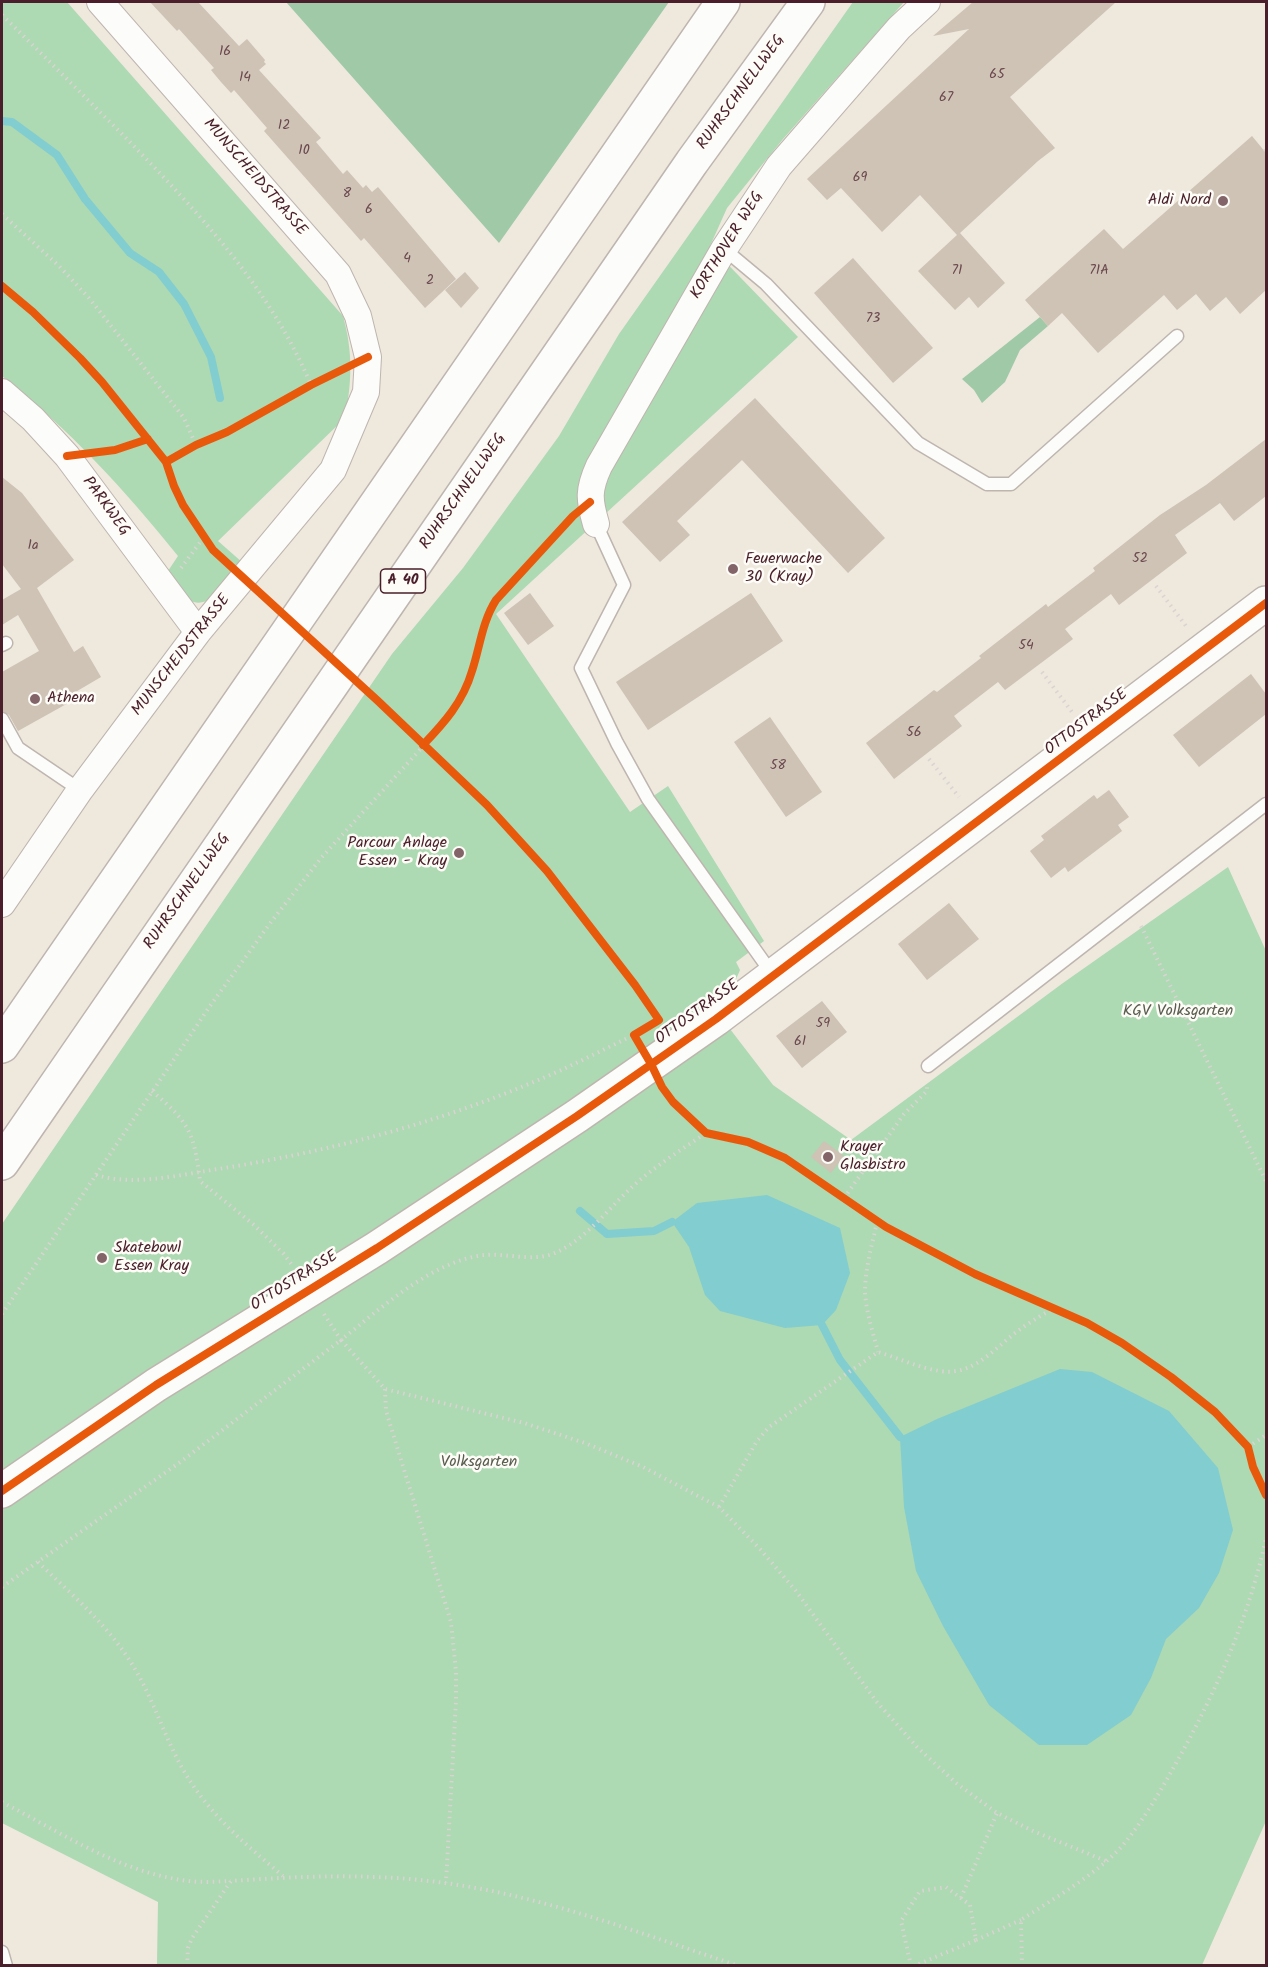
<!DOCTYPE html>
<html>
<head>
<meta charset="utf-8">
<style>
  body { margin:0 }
  #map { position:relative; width:1268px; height:1967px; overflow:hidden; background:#eee8dd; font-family:Kalam,sans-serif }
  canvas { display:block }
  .frame { position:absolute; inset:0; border:3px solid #4a1f2b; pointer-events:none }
</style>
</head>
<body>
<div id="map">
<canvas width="1268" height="1967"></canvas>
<div class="frame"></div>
</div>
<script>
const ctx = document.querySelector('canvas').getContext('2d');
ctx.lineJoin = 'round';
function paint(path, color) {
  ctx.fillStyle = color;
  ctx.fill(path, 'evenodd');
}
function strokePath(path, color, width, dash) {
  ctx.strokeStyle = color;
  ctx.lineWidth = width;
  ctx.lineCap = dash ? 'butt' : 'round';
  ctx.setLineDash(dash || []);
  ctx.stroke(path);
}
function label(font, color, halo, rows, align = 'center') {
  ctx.font = font + ' Kalam,sans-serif';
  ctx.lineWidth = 5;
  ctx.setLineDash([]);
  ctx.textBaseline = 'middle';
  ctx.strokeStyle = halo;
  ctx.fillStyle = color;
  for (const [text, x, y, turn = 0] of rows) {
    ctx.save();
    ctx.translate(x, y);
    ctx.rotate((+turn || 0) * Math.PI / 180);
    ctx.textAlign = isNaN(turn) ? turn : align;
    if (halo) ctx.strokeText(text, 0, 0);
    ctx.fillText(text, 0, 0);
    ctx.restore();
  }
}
paint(new Path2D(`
  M 2,2 L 67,2 L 343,316 C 353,352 352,381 345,418 L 218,541 L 243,563 C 229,581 206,621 180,593 C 175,588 171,580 166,574 L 178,556 C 125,490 69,429 2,376 Z
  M 853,2 L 904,2 L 783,139 L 727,208 L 710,246 L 798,337 L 496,614 L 630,812 L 668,786 L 764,941 L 736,962 L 740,970 L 720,1016 L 773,1085 L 851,1140 L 1063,983 L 1228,867 L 1266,951 L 1266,1821 L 1202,1965 L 157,1965 L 158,1902 L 2,1823 L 2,1224 L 392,654 L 463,568 L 559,436 L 619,334 Z`), '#add9b3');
paint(new Path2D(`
  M 286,2 L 669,2 L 499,243 Z
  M 1040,317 L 1048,326 L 1020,350 L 1005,382 L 982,403 L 974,390 L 962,379 Z`), '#a0c9a7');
paint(new Path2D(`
  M 767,1195 L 840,1228 L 850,1273 L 836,1310 L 822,1325 L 785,1328 L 720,1311 L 705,1295 L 689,1247 L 672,1222 L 697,1203 Z
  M 1060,1369 L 1092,1372 L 1169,1411 L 1218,1468 L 1233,1530 L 1219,1573 L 1199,1608 L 1166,1639 L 1151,1678 L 1131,1715 L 1087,1745 L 1039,1745 L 989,1705 L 943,1626 L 916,1571 L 904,1507 L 900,1437 L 937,1419 Z`), '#82cdd0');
strokePath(new Path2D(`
  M 2,121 L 12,122 L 57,155 L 85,199 L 130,253 L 159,272 L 184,304 L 211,357 L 220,398
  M 580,1211 L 607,1234 L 654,1231 L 672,1222
  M 822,1325 L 840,1360 L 900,1437`), '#82cdd0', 8);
paint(new Path2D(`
  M 150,2 L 198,2 L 239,46 L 247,39 L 265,60 L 264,62 L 266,64 L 259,70 L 321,138 L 316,142 L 343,174 L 347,170 L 363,188 L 366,185 L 372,192 L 378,187 L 456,279 L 425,308 L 364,238 L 361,241 L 264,131 L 267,128 L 234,90 L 231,93 L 221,82 L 211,70 L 214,68 L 179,29 L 177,31 Z
  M 973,2 L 1116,2 L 1010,97 L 1055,148 L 1038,161 L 960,233 L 1005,283 L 978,308 L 969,297 L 955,310 L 918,271 L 957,235 L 920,195 L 882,232 L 841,188 L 827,200 L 807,179 L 969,29 L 933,36 Z
  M 1252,136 L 1266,153 L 1266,290 L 1240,314 L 1226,297 L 1210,311 L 1196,294 L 1177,310 L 1164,295 L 1098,353 L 1062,313 L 1048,326 L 1025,300 L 1104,229 L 1123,249 Z
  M 853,258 L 933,348 L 893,383 L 814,293 Z
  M 465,272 L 479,288 L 461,308 L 445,290 Z
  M 755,398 L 885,538 L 848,573 L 742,460 L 677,521 L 690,535 L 660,562 L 622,522 Z
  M 1266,439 L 1266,496 L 1234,521 L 1220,503 L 1175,535 L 1187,553 L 1119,605 L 1111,594 L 1065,629 L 1073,639 L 1005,690 L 998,682 L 954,716 L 962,726 L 894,779 L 866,743 L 934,690 L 937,692 L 981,658 L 979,656 L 1046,604 L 1048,607 L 1095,571 L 1093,568 L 1160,515 L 1206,485 Z
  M 2,477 L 22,493 L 74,560 L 37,588 L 74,652 L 83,646 L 101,677 L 67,697 L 70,702 L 18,731 L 9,715 L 2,711 L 2,672 L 39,651 L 18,615 L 2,625 L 2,600 L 21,589 L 2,564 Z
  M 530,593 L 554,626 L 528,645 L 504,613 Z
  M 751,593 L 783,641 L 648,730 L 616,682 Z
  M 1251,674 L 1266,694 L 1266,714 L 1199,767 L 1173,735 Z
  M 770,717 L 822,792 L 786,817 L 734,742 Z
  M 1109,790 L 1129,817 L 1118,825 L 1122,831 L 1068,872 L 1065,867 L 1051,878 L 1030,851 L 1044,840 L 1041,836 L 1067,816 L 1094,795 L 1097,799 Z
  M 949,903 L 979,939 L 927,980 L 898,944 Z
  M 822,1001 L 847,1032 L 802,1068 L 776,1036 Z
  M 824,1141 L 844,1156 L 831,1173 L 811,1157 Z`), '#cec3b5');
const lane = new Path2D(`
  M 724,249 L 766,284 L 918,443 L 987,484 L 1011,484 L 1177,336
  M 596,524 L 624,585 L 581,668 L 617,743 L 648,799 L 773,975
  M 2,645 L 6,643
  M 2,719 L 18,748 L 80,790
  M 928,1066 L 1266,804
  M 2,1952 L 6,1966`);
const street = new Path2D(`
  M 2,392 L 33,419 L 67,456 L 198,632
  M 596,524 C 589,500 588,490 599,466 L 724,249 L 779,166 L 899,28 L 927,2
  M 2,904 L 80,790 L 198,632 L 333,470 L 366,392 L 368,357 L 358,316 L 338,274 L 100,2`);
const secondary = new Path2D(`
  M 2,1491 L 156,1385 L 377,1248 L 577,1116 L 716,1019 L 1266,603`);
const highway = new Path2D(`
  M 2,1046 L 723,2
  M 2,1163 L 692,162 L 808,2`);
strokePath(lane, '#beb5af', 15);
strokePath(street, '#beb5af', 28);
strokePath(secondary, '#beb5af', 36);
strokePath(highway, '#beb5af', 36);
strokePath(new Path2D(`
  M 2,15 C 42,54 82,94 122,134 C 195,209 270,287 311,385
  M 1265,151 L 1266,147
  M 2,214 L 59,266 L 89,298 L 184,418 L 196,445
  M 97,452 L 125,448 L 148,439
  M 213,550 C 193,522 177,494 166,462 L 196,445 L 227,432 L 311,385 L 342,370
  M 181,568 L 204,537
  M 1156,586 L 1186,626
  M 1042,672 L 1072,712
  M 929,759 L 959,797
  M 1141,926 L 1266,1181
  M 152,1091 C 190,1123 194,1133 200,1181 L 254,1225 L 283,1253 L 292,1265
  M 665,1091 L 673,1102 L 706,1133 L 748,1142 L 785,1158 L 886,1227 L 975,1274 L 1087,1323 L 1122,1343 L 1171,1377 L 1215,1412 L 1248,1447 L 1253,1467 L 1266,1495
  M 96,1175 C 133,1186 174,1176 212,1170 C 321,1153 429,1126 531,1083 C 566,1069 600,1051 634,1035
  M 844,1198 L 904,1114 L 927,1091 L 927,1084
  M 877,1222 C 872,1245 865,1269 865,1292 C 866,1312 873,1332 878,1352
  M 2,1314 L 210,1006 L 271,922 L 322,857 L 438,730 L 458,704 L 472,672 L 482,631 L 491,609 L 513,580 L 569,520
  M 324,1314 L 341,1340 C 380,1309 433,1260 485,1255 C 508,1253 535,1263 557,1252 C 587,1238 608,1209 632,1187 C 655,1166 681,1150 706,1133
  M 385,1389 L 386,1411 L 451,1622 L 456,1671 L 456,1700 L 446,1883
  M 1248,1447 L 1266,1435
  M 719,1507 L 757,1441 L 769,1427 L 878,1352 C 898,1358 919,1368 940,1371 C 972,1376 992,1351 1015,1333 C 1027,1324 1040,1316 1054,1308
  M 38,1562 C 68,1591 102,1620 126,1655 C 150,1689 161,1729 181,1766 C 207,1813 243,1842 283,1876
  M 2,1587 L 179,1463 L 341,1340 L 385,1389 L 524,1423 L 585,1443 L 643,1467 L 719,1507 L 760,1549 L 796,1591 L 876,1701 L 917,1747 L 956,1783 L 997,1813 L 1033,1831 L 1106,1861
  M 2,1802 C 56,1830 115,1869 176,1879 C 194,1883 213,1882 231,1881
  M 961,1898 L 997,1813
  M 976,1940 L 1021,1920
  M 187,1966 L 188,1948 L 192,1938 L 231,1881 C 303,1876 374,1873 445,1883 C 547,1897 642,1934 739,1966
  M 911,1966 L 901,1921 L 920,1891 L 946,1887 L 970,1905 L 976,1940 L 914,1966
  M 1022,1966 L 1021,1920 C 1054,1898 1096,1875 1123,1845 C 1143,1821 1160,1792 1175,1765 C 1215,1694 1249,1618 1266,1538`), '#d9d4d2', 4, [1.5, 4.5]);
strokePath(lane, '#fcfcfa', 12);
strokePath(street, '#fcfcfa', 26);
strokePath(secondary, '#fcfcfa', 33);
strokePath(highway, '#fcfcfa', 33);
strokePath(new Path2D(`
  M 2,286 L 33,312 L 80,358 L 102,382 L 166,462 L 174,486 L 183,505 L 213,550 L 378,701 L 487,805 L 547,871 L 635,985 L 659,1020 L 634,1035 L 651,1064 L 662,1087 L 673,1102 L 706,1133 L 748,1142 L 785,1158 L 886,1227 L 975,1274 L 1087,1323 L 1122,1343 L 1171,1377 L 1215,1412 L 1248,1447 L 1253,1467 L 1266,1495
  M 67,456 L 115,450 L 148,439
  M 166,462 L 196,445 L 227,432 L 311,385 L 368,357
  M 423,745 C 444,723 463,702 472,671 C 480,647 482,622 496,600 L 573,516 L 590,502
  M 2,1491 L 156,1385 L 377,1248 L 577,1116 L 716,1019 L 1266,603`), '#e8590c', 8);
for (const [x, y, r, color] of [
  [1223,201,6,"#836569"],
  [733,569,6,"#836569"],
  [35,699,6,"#836569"],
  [459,853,6,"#836569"],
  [828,1157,6,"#836569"],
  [102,1258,6,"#836569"]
]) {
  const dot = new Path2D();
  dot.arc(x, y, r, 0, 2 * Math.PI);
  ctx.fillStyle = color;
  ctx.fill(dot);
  strokePath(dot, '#fdfcf7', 2);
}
label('14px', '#6b484e', null, [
  ["16",225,53],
  ["65",997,76],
  ["14",245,79],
  ["67",946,99],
  ["12",284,127],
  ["10",304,152],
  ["69",860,179],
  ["8",347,195],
  ["6",369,211],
  ["4",407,260],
  ["71",957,272],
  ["71A",1099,272],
  ["2",430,282],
  ["73",873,320],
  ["1a",33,547],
  ["52",1140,560],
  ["54",1026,647],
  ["56",914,734],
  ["58",778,767],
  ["59",823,1025],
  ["61",800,1043]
]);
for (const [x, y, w] of [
  [403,581,45]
]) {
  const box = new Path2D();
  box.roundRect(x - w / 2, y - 12, w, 24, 4.5);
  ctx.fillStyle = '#fdfcf7';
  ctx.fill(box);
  strokePath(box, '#4a1f2b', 1.5);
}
label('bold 15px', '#4a1f2b', null, [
  ["A 40",403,581]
]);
label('16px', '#4a1f2b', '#fdfcf7', [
  ["RUHRSCHNELLWEG",742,93,-54],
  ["MUNSCHEIDSTRASSE",254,178,49],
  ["KORTHOVER WEG",728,246,-58],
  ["RUHRSCHNELLWEG",464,492,-55],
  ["PARKWEG",105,507,54],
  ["MUNSCHEIDSTRASSE",182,656,-52],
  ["OTTOSTRASSE",1087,723,-37],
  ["RUHRSCHNELLWEG",188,892,-55],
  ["OTTOSTRASSE",698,1013,-36],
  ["OTTOSTRASSE",295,1282,-32]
]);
label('16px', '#4a1f2b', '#fdfcf7', [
  ["Aldi Nord",1211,201,"right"],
  ["Feuerwache",745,560],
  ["30 (Kray)",745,578],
  ["Athena",47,699],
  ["Parcour Anlage",447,844,"right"],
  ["Essen - Kray",447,862,"right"],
  ["Krayer",840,1148],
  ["Glasbistro",840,1166],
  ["Skatebowl",114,1249],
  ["Essen Kray",114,1267]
], 'left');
label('16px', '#5a5c4f', '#fdfcf7', [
  ["KGV Volksgarten",1178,1012],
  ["Volksgarten",479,1463]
]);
</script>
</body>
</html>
